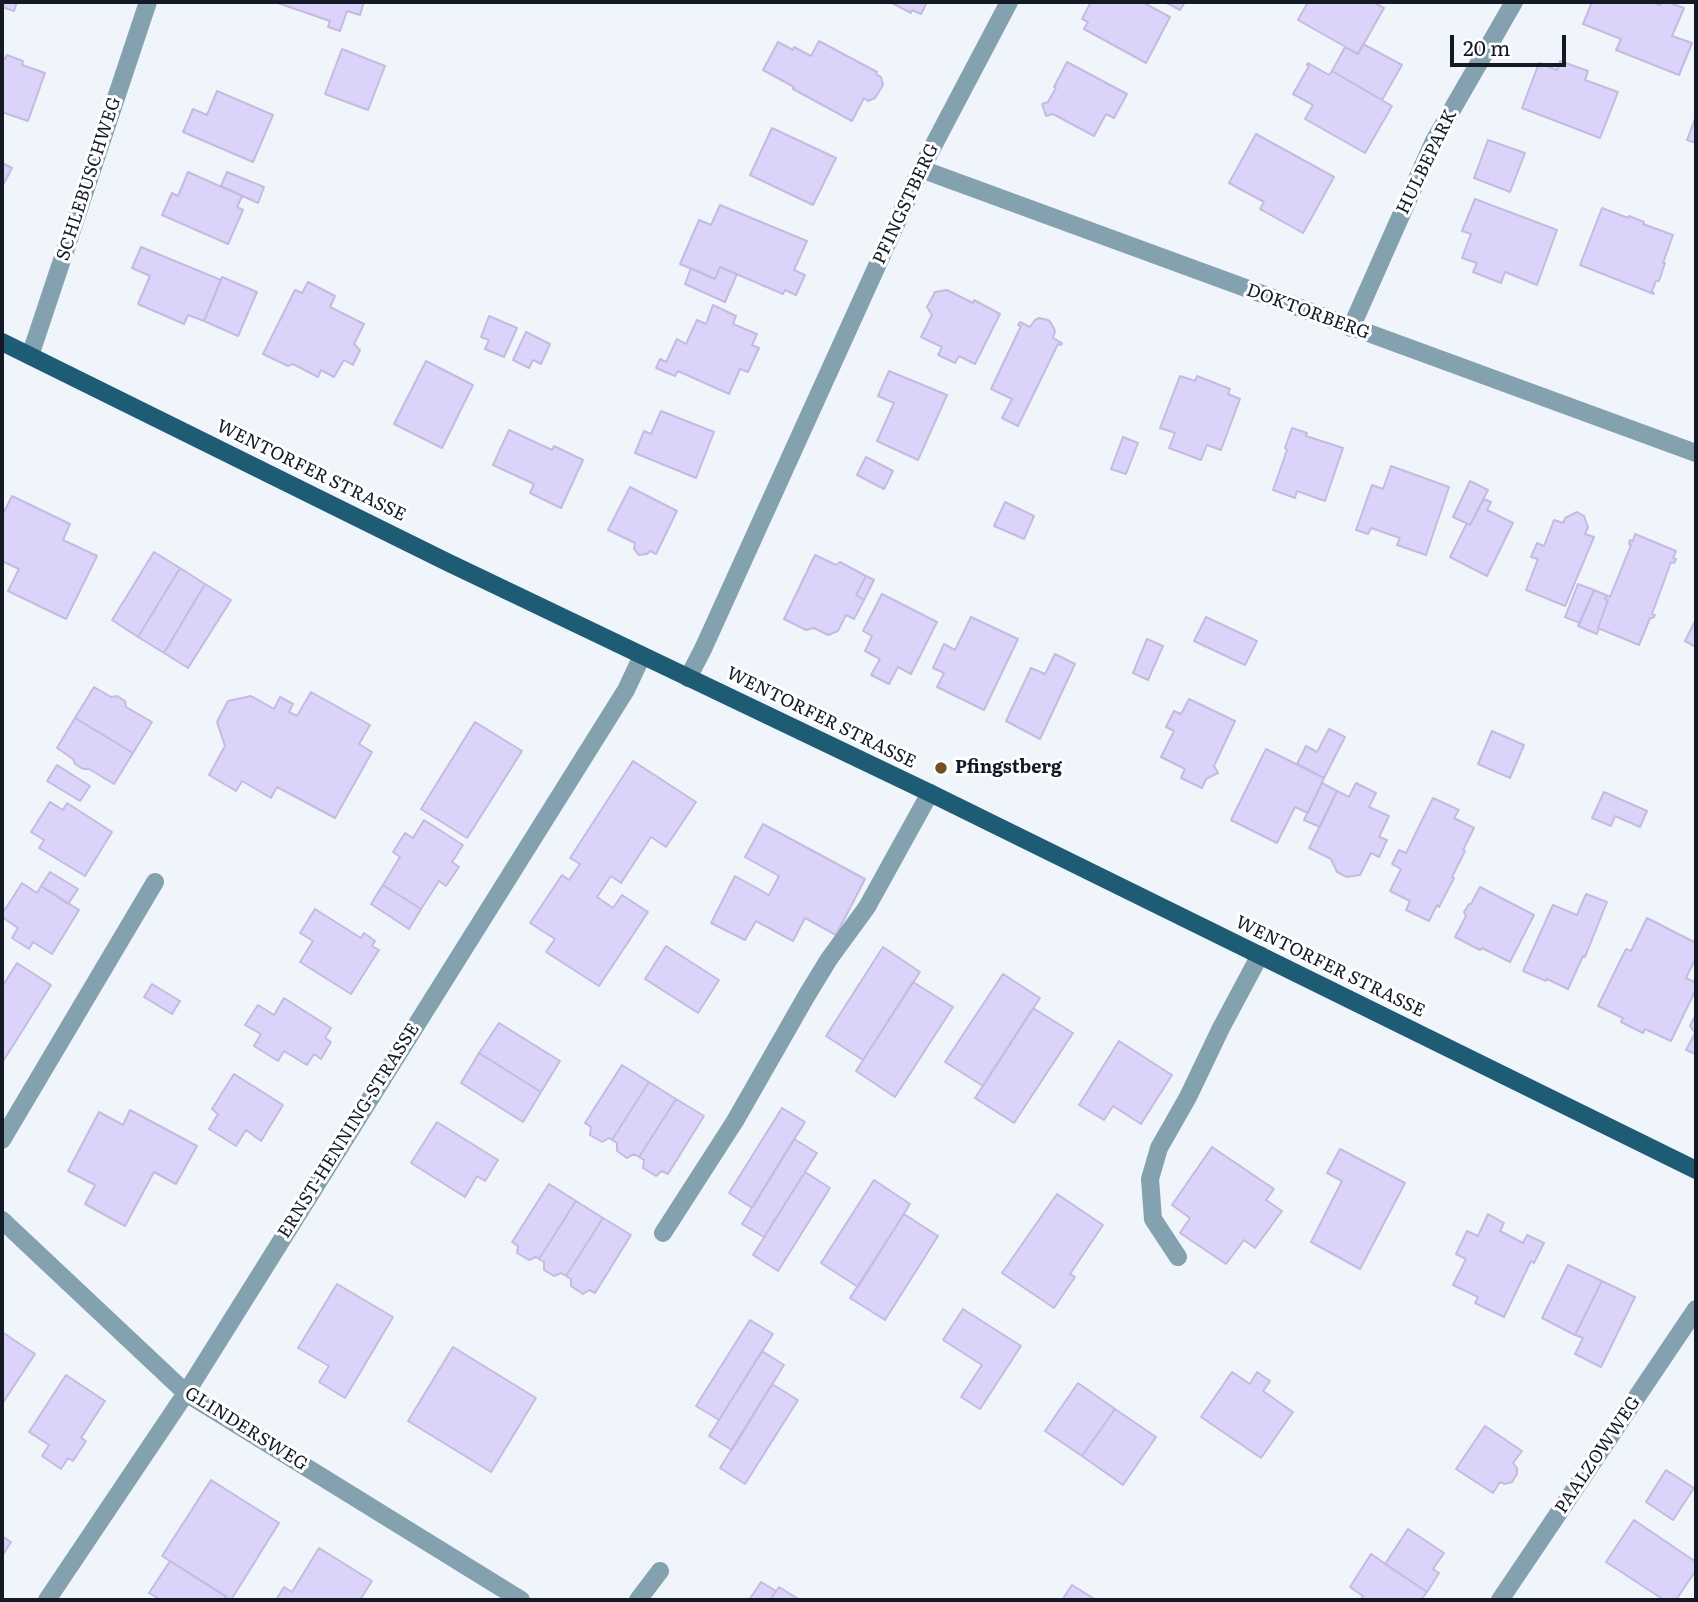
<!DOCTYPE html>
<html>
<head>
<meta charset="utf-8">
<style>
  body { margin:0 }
  #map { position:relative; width:1698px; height:1602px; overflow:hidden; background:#f0f4fb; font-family:Literata,serif }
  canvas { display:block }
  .frame { position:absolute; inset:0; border:4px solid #131a26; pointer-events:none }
  .scale { position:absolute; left:1450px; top:35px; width:116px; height:32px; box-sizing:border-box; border:4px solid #131a26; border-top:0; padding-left:9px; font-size:21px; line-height:24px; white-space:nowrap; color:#131a26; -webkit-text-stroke:5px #fff; paint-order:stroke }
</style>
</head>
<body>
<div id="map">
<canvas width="1698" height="1602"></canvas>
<div class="frame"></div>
<div class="scale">20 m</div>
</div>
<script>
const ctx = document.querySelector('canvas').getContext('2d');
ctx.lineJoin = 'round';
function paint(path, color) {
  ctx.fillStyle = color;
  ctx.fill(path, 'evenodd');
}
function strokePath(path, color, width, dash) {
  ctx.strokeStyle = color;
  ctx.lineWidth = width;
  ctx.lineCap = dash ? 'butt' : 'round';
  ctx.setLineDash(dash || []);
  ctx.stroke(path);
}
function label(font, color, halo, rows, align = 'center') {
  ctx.font = font + ' Literata,serif';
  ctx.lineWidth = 6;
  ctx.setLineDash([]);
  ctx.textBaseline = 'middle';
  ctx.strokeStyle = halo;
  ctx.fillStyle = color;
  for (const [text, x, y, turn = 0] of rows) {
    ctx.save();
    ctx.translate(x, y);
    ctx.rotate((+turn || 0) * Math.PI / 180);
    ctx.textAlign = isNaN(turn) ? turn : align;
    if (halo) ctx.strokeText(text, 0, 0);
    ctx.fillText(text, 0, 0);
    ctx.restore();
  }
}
const building = new Path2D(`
  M 2,2 L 17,2 L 14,11 L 2,7 Z
  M 275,2 L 364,2 L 360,15 L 347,11 L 340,31 L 328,27 L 330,21 Z
  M 890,2 L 927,2 L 921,14 L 912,10 L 911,13 Z
  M 1091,2 L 1142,2 L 1170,17 L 1146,63 L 1084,29 L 1088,22 L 1082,19 Z
  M 1165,2 L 1185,2 L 1180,10 Z
  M 1308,2 L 1373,2 L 1384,8 L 1358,54 L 1298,20 Z
  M 1592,2 L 1652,2 L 1660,5 L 1662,2 L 1667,2 L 1684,8 L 1672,36 L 1692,43 L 1679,75 L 1616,50 L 1621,39 L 1583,24 Z
  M 819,41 L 877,72 L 876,74 L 881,77 L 883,85 L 875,98 L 868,101 L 864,98 L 852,121 L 793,89 L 794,87 L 763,70 L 778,42 L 793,50 L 794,47 L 811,56 Z
  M 1363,44 L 1402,65 L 1382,100 L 1332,71 L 1345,47 L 1358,54 Z
  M 342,49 L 385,66 L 368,110 L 325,94 Z
  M 7,55 L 23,61 L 22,65 L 45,73 L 28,121 L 2,112 L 2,58 L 5,59 Z
  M 1560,61 L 1588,71 L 1585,80 L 1618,92 L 1600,138 L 1522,108 L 1539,63 L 1557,70 Z
  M 1067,62 L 1127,94 L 1114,118 L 1106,114 L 1094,136 L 1053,114 L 1046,116 L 1042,104 L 1048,102 L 1056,88 L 1054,87 Z
  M 1308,63 L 1329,75 L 1332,71 L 1392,106 L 1365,153 L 1305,119 L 1313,105 L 1293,94 L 1309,66 L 1307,65 Z
  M 217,91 L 273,115 L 253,162 L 183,132 L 193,109 L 207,115 Z
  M 1696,116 L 1696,143 L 1687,140 Z
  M 772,128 L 836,158 L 813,205 L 750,175 Z
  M 1256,134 L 1334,177 L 1303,233 L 1260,209 L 1264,202 L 1229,183 Z
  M 1488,140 L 1525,153 L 1510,192 L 1474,178 Z
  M 2,163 L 12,168 L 2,187 Z
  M 188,172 L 242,196 L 237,207 L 243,210 L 228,244 L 162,215 L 172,193 L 178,196 Z
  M 227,172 L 264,187 L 258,203 L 221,186 Z
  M 1475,199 L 1557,230 L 1537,285 L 1505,272 L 1501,283 L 1473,272 L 1477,263 L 1462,258 L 1471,234 L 1462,231 Z
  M 720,205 L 807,241 L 794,270 L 805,275 L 796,295 L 785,290 L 783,294 L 720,267 L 715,279 L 680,264 L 699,220 L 711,225 Z
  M 1602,208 L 1628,218 L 1629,216 L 1644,222 L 1643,224 L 1673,235 L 1663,263 L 1665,263 L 1659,281 L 1656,281 L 1652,291 L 1654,294 L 1580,265 Z
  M 141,247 L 221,280 L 204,321 L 188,315 L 184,324 L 138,304 L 150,276 L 132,268 Z
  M 720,267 L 737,274 L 725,302 L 685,284 L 691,268 L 715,279 Z
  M 222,277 L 257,292 L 238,336 L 204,321 Z
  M 308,282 L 335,296 L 330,307 L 364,324 L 354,344 L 360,350 L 353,365 L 344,360 L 334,377 L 321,370 L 318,377 L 293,364 L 288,366 L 263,354 L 295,290 L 302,293 Z
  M 947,290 L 973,303 L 974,300 L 1000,314 L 975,364 L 959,356 L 955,363 L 938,355 L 942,347 L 921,337 L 932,315 L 927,307 L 935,292 Z
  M 713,305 L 736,316 L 733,324 L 757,334 L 752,345 L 759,348 L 748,372 L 740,369 L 729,394 L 678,371 L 675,376 L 656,368 L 660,359 L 666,362 L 677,339 L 686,344 L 697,320 L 706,324 Z
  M 489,316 L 517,328 L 504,357 L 485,349 L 489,340 L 481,337 Z
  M 1039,318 L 1048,320 L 1051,323 L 1055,331 L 1053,338 L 1062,343 L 1061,345 L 1058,344 L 1018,426 L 1002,418 L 1012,399 L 991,389 L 1021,326 L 1018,325 L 1020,322 L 1030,327 L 1035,320 Z
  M 526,332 L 550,344 L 541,364 L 533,360 L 529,368 L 513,360 Z
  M 426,361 L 473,385 L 442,448 L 394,424 Z
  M 889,371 L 947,395 L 918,460 L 877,441 L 894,403 L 878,396 Z
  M 1180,376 L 1195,381 L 1197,376 L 1230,389 L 1228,394 L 1240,399 L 1221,450 L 1207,445 L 1201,460 L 1169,448 L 1175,433 L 1160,428 Z
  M 661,411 L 714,432 L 696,478 L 635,453 L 644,431 L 651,434 Z
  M 1292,428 L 1307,433 L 1306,436 L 1343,448 L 1325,501 L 1297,491 L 1295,498 L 1273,490 L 1287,450 L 1285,448 Z
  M 509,430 L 552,450 L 554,446 L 583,460 L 561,508 L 530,493 L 534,484 L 493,465 Z
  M 1123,437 L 1138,443 L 1126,474 L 1111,469 Z
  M 866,457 L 893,471 L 884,489 L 857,475 Z
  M 1391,466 L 1449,487 L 1426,555 L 1397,545 L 1400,538 L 1371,528 L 1368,534 L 1356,530 L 1372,485 L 1383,489 Z
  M 1470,481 L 1488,490 L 1470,525 L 1453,517 Z
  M 630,487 L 677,511 L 656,554 L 650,551 L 647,554 L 639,555 L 634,549 L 635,543 L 608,530 Z
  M 12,496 L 70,524 L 63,540 L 97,556 L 66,619 L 8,591 L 19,569 L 2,561 L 2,516 Z
  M 1484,499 L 1491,502 L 1487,510 L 1513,523 L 1487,576 L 1450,557 L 1467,523 L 1470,525 Z
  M 1005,502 L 1034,516 L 1024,539 L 994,526 Z
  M 1577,512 L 1584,516 L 1588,527 L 1585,534 L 1594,537 L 1565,606 L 1526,590 L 1538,559 L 1531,557 L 1537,543 L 1544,546 L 1554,520 L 1563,523 L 1565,518 Z
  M 1635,534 L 1676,551 L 1673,558 L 1676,559 L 1674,563 L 1671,562 L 1652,614 L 1655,615 L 1653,618 L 1650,618 L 1639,645 L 1598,628 L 1608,600 L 1605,599 L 1606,595 L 1610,597 L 1631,545 L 1629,544 L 1630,540 L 1633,541 Z
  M 154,552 L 180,568 L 138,637 L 112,620 Z
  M 815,555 L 836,565 L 840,562 L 866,576 L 856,595 L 864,600 L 854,619 L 846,615 L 838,631 L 828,635 L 814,628 L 806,630 L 784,619 Z
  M 180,568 L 205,584 L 164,653 L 138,637 Z
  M 866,576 L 874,580 L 864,600 L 856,595 Z
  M 205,584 L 231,600 L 188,668 L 164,653 Z
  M 1578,584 L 1594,590 L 1580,623 L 1565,617 Z
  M 1594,590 L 1606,595 L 1605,599 L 1608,600 L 1598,628 L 1599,628 L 1597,634 L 1578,626 Z
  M 882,594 L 937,622 L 911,674 L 898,667 L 889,684 L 871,675 L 880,659 L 865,651 L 872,636 L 863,631 Z
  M 971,617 L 1018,639 L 984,710 L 937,687 L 944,673 L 933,668 L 944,644 L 955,650 Z
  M 1206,617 L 1257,641 L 1245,665 L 1194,641 Z
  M 1696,619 L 1696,647 L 1685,641 Z
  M 1147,639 L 1163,646 L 1148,680 L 1133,673 Z
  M 1055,654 L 1075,664 L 1040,739 L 1006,721 L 1031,668 L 1045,674 Z
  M 94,687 L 111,697 L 117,696 L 125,701 L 126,707 L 152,722 L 133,753 L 75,718 Z
  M 311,692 L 370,725 L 359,744 L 372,752 L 335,818 L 277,787 L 271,798 L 242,781 L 236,791 L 209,775 L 225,746 L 217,722 L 228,701 L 251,696 L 274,709 L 280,697 L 293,704 L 289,712 L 297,716 Z
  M 1189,699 L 1235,721 L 1214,766 L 1218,773 L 1206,779 L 1202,788 L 1181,778 L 1185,769 L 1161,757 L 1174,731 L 1166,727 L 1174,711 L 1181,714 Z
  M 75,718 L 133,753 L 114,784 L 89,769 L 83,769 L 75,764 L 73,759 L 57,748 Z
  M 475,722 L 522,751 L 467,838 L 421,809 Z
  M 1329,729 L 1345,737 L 1324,778 L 1297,764 L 1306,746 L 1317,752 Z
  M 1492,731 L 1524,745 L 1510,778 L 1478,764 Z
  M 1266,749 L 1324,778 L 1308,813 L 1295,807 L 1277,843 L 1231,820 Z
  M 633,761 L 696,802 L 666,847 L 651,837 L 621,883 L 611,876 L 597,897 L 613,908 L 622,895 L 648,912 L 599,986 L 546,952 L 555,939 L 530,923 L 562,875 L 569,880 L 580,864 L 570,858 Z
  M 57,765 L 90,786 L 80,801 L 47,781 Z
  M 1322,783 L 1337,791 L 1320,827 L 1304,820 Z
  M 1356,783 L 1376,793 L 1369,807 L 1389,816 L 1379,837 L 1387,840 L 1379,857 L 1371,853 L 1360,875 L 1347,877 L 1337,872 L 1331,859 L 1309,848 L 1337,791 L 1349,797 Z
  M 1604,792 L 1647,811 L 1640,827 L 1615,816 L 1611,826 L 1592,818 Z
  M 1433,798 L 1459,810 L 1454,818 L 1474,828 L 1463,850 L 1465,851 L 1452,877 L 1454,878 L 1439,907 L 1437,905 L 1429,921 L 1406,910 L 1410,901 L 1390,891 L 1401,869 L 1392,864 L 1399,850 L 1406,853 Z
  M 50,802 L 63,810 L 67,803 L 112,832 L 85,876 L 39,848 L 44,840 L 31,832 Z
  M 424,820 L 463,845 L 452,862 L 459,867 L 446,886 L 439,881 L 421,909 L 383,885 L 400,857 L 393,852 L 405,833 L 413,838 Z
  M 763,824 L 865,879 L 836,935 L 805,918 L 793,941 L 756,921 L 745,940 L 711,923 L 735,876 L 769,895 L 779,876 L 745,857 Z
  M 50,872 L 78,889 L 68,904 L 41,886 Z
  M 22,883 L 37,893 L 41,886 L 79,910 L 52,954 L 33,942 L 29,949 L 12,938 L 18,928 L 2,917 L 2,914 Z
  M 383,885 L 421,909 L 409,929 L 371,904 Z
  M 1480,887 L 1534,915 L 1510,962 L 1482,948 L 1480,950 L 1455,937 L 1466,916 L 1464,912 L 1469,904 L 1471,904 Z
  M 1586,894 L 1607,902 L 1585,957 L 1583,956 L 1568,989 L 1547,979 L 1546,981 L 1523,971 L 1553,905 L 1577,915 Z
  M 315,909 L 361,938 L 364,933 L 375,941 L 372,946 L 379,950 L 351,994 L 300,962 L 313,941 L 300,933 Z
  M 1647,918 L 1696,943 L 1696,958 L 1686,978 L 1696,983 L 1696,989 L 1671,1041 L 1645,1029 L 1643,1033 L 1621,1022 L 1623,1018 L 1598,1006 L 1626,949 L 1631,951 Z
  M 666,946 L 719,980 L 698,1013 L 645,979 Z
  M 883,947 L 920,972 L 863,1060 L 826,1036 Z
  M 17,963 L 51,985 L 2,1063 L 2,987 Z
  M 1003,974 L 1040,998 L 983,1086 L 945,1062 Z
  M 913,982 L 953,1007 L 895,1097 L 856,1071 Z
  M 152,984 L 180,1001 L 172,1014 L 144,997 Z
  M 284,998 L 331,1028 L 325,1038 L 331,1042 L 321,1059 L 314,1054 L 307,1065 L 284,1051 L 278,1061 L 254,1046 L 261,1034 L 245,1025 L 258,1005 L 274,1015 Z
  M 1033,1008 L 1073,1033 L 1014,1123 L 975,1098 Z
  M 1696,1014 L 1696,1054 L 1686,1050 L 1695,1033 L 1690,1026 Z
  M 499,1023 L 560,1061 L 541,1092 L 479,1053 Z
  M 1119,1041 L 1172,1075 L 1141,1124 L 1113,1106 L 1104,1120 L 1079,1105 Z
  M 479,1053 L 541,1092 L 523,1122 L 461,1083 Z
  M 622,1065 L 649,1082 L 612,1140 L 609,1138 L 602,1142 L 590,1135 L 591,1127 L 585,1123 Z
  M 234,1074 L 283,1105 L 261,1141 L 246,1130 L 236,1146 L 209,1129 L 218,1114 L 212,1109 Z
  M 649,1082 L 676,1099 L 639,1157 L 634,1154 L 627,1158 L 617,1151 L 617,1143 L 612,1140 Z
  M 676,1099 L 704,1116 L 668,1174 L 662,1171 L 656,1176 L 643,1168 L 644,1160 L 639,1157 Z
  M 782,1108 L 805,1122 L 752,1208 L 729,1193 Z
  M 130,1110 L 197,1146 L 176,1184 L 154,1172 L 125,1226 L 85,1204 L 95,1185 L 68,1171 L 99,1112 L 123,1125 Z
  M 437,1122 L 498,1160 L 485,1181 L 477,1176 L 465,1197 L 411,1163 Z
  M 794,1139 L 817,1153 L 764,1237 L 742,1224 Z
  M 1212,1147 L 1274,1189 L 1266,1200 L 1282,1211 L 1255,1248 L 1244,1240 L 1226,1264 L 1180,1233 L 1190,1218 L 1172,1205 Z
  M 1340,1149 L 1405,1183 L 1360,1269 L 1311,1242 L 1342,1181 L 1327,1173 Z
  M 805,1172 L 830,1188 L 778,1271 L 753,1255 Z
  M 874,1180 L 910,1204 L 858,1287 L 821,1263 Z
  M 549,1184 L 576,1201 L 539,1259 L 536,1257 L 529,1260 L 517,1253 L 518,1246 L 512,1242 Z
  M 1057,1194 L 1103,1225 L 1070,1274 L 1075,1277 L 1054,1308 L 1002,1273 Z
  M 576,1201 L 603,1218 L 566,1276 L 561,1273 L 554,1276 L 544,1270 L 544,1262 L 539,1259 Z
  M 904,1214 L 938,1236 L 885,1320 L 850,1298 Z
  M 1488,1214 L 1504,1223 L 1500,1231 L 1523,1243 L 1527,1235 L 1544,1243 L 1534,1263 L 1531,1261 L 1504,1317 L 1475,1303 L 1478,1297 L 1453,1285 L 1466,1259 L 1456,1254 L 1467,1231 L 1478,1236 Z
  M 603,1218 L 631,1235 L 595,1293 L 589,1290 L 583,1294 L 571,1286 L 571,1279 L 566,1276 Z
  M 1568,1265 L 1602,1281 L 1575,1335 L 1542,1318 Z
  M 1602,1281 L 1635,1297 L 1601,1367 L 1575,1354 L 1583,1338 L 1575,1335 Z
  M 337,1284 L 393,1317 L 345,1398 L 319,1382 L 329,1366 L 298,1348 Z
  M 963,1309 L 1021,1346 L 980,1409 L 961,1397 L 982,1365 L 943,1340 Z
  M 750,1320 L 773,1334 L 719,1420 L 696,1406 Z
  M 2,1332 L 35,1354 L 2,1404 Z
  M 453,1347 L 536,1398 L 491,1472 L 408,1421 Z
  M 762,1351 L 784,1365 L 732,1450 L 709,1436 Z
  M 1232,1372 L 1250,1384 L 1257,1372 L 1270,1381 L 1263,1391 L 1293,1412 L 1261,1458 L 1201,1417 Z
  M 66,1375 L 105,1401 L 81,1438 L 86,1441 L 73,1461 L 68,1458 L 61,1469 L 42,1456 L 49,1445 L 29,1432 Z
  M 1078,1383 L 1115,1409 L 1082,1456 L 1045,1431 Z
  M 772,1384 L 798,1400 L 745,1484 L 720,1468 Z
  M 1115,1409 L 1156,1437 L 1123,1485 L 1082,1456 Z
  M 1485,1426 L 1522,1451 L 1513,1463 L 1517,1468 L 1517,1474 L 1512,1482 L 1505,1484 L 1500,1482 L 1493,1493 L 1456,1469 Z
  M 1666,1470 L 1694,1488 L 1673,1520 L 1646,1502 Z
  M 211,1480 L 279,1523 L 231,1600 L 162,1556 Z
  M 1634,1520 L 1696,1562 L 1696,1570 L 1676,1600 L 1664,1600 L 1606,1562 Z
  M 1408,1529 L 1444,1553 L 1433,1569 L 1439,1573 L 1427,1592 L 1385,1564 Z
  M 2,1536 L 11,1542 L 2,1556 Z
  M 319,1548 L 372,1581 L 360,1600 L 276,1600 L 284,1587 L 292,1592 Z
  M 1371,1554 L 1427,1592 L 1421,1600 L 1360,1600 L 1363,1596 L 1350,1587 Z
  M 170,1561 L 226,1596 L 224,1600 L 161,1600 L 149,1593 Z
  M 761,1582 L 776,1591 L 770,1600 L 749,1600 Z
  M 1072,1585 L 1096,1600 L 1062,1600 Z
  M 779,1587 L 800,1600 L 770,1600 Z`);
paint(building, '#dbd3f9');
strokePath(building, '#c4bce0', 2);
strokePath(new Path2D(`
  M 663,1233 L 735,1121 L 807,995 L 829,959 L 867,907 L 930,793
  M 1178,1257 L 1153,1219 L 1150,1179 L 1159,1148 L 1188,1097 L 1221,1028 L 1260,955
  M 638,1600 L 660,1571`), '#83a1af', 18);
strokePath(new Path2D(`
  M 921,169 L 1696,453
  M 1351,328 L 1434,141 L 1514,2
  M 30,356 L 148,2
  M 688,678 L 703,649 L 921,169 L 1009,2
  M 2,1140 L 155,882
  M 2,1220 L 186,1393 L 521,1600
  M 47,1600 L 186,1393 L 626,690 L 642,656
  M 1500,1600 L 1696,1309`), '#83a1af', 18);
strokePath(new Path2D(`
  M 2,342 L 447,562 L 930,793 L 1696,1170`), '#1d5c74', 18);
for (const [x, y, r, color] of [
  [941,768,7,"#715027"]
]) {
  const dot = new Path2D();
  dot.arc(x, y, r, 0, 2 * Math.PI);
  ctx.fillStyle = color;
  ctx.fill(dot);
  strokePath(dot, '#fff', 2.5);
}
label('18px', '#131a26', '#fff', [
  ["HULBEPARK",1427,162,-64],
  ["SCHLEBUSCHWEG",89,179,-72],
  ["PFINGSTBERG",906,204,-65],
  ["DOKTORBERG",1308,312,20],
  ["WENTORFER STRASSE",311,471,26],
  ["WENTORFER STRASSE",821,718,26],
  ["WENTORFER STRASSE",1330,967,26],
  ["ERNST-HENNING-STRASSE",349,1131,-58],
  ["GLINDERSWEG",246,1429,32],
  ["PAALZOWWEG",1598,1455,-56]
]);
label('bold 18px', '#131a26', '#fff', [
  ["Pfingstberg",955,768]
], 'left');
</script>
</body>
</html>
